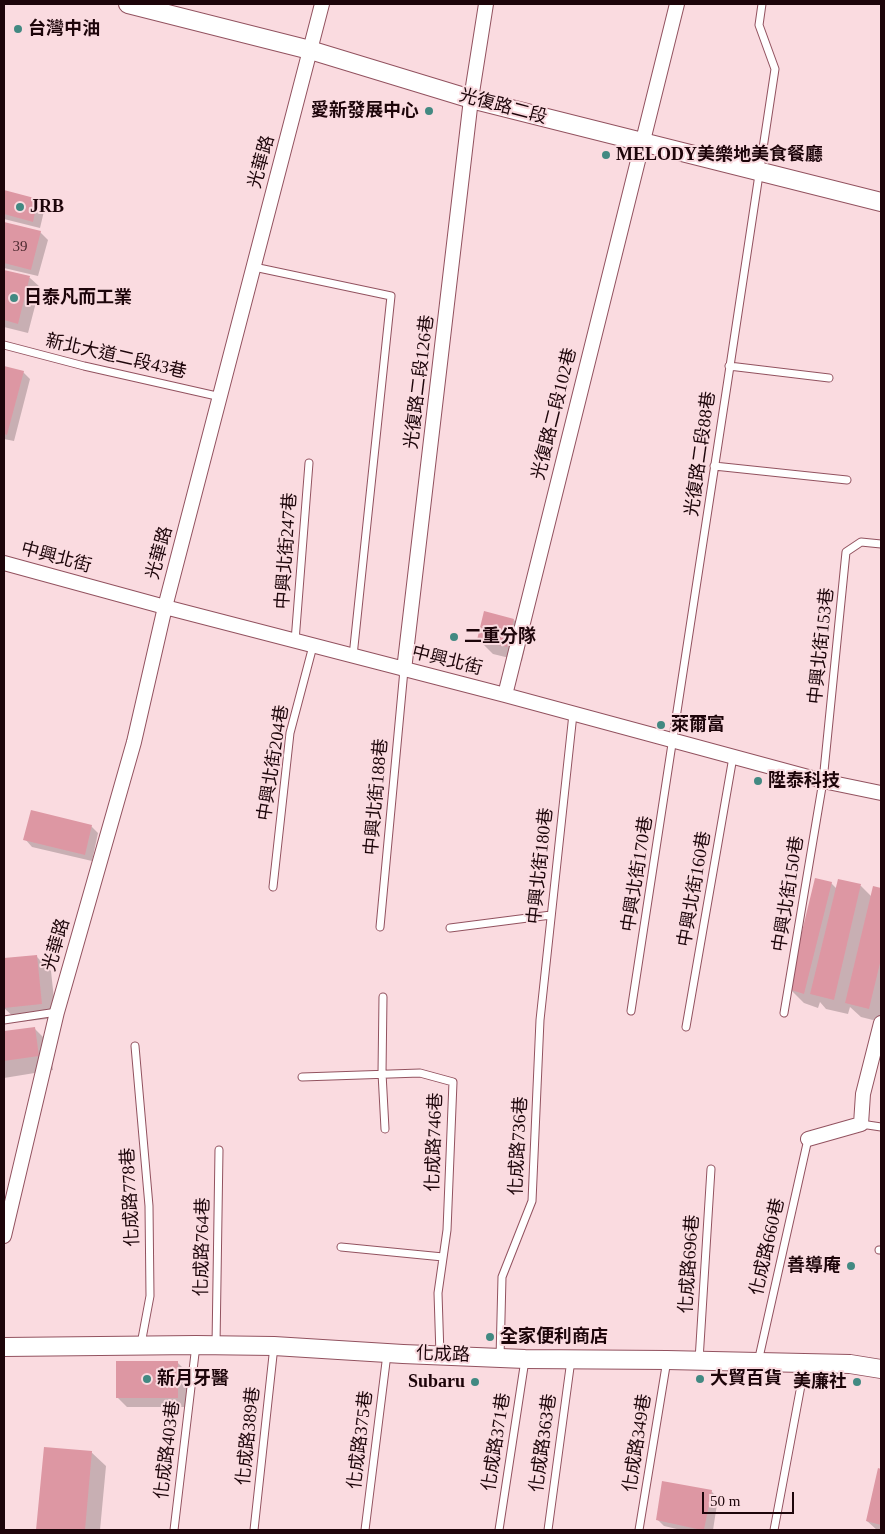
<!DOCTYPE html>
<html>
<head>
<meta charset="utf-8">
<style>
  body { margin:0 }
  #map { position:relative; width:885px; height:1534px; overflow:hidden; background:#fadbe0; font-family:"Times New Roman",serif }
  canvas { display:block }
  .frame { position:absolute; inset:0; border:5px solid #1d050a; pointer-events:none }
  .scale { position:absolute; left:702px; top:1492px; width:92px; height:22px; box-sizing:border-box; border:2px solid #1d050a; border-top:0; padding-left:6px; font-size:15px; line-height:18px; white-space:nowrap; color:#1d050a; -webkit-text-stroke:4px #fadbe0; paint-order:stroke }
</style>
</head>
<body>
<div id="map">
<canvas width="885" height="1534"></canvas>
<div class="frame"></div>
<div class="scale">50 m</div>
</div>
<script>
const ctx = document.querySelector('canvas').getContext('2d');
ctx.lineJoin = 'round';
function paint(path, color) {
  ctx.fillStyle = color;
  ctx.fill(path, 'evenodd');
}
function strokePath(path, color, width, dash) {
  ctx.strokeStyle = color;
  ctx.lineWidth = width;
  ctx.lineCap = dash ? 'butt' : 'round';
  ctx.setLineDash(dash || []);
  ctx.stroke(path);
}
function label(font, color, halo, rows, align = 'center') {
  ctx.font = font + ' "Times New Roman","Noto Sans TC",serif';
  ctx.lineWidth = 4;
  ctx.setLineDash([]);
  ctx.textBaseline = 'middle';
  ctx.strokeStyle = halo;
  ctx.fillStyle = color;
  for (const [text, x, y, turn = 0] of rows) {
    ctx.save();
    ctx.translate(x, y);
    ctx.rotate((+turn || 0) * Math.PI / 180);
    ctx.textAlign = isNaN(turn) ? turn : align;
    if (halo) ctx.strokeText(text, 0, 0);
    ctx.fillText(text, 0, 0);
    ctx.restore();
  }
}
paint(new Path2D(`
  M 4,191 L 38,200 L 45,207 L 40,228 L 4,219 Z
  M 4,223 L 40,232 L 48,240 L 38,276 L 4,268 Z
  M 4,271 L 30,278 L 40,287 L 28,333 L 4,327 Z
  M 4,367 L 23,372 L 30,379 L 14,441 L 4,439 Z
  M 514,620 L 528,634 L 522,661 L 493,654 L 478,639 Z
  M 91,826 L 98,833 L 92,861 L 32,847 L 25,839 Z
  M 839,880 L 861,886 L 871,896 L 874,887 L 881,889 L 881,1022 L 861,1017 L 850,1007 L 848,1014 L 826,1009 L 820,1002 L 818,1008 L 804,1003 L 790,989 L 831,883 L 837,889 Z
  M 36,956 L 51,971 L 56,1018 L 19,1022 L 4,1008 L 4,960 Z
  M 34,1028 L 49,1043 L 53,1070 L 4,1078 L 4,1033 Z
  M 177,1362 L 187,1372 L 187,1407 L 127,1407 L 117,1397 Z
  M 45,1448 L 91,1452 L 106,1466 L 100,1530 L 38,1530 Z
  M 879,1470 L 881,1470 L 881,1530 L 877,1530 L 867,1521 Z
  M 711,1491 L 718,1498 L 713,1530 L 681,1530 L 664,1526 L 657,1519 Z`), '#0003');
paint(new Path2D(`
  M 4,190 L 38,199 L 33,222 L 4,214 Z
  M 4,222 L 41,231 L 31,270 L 4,263 Z
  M 4,270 L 30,276 L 18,324 L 4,320 Z
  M 4,366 L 24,371 L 7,435 L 4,434 Z
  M 484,611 L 514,619 L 507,647 L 477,640 Z
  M 31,810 L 92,825 L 85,855 L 23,840 Z
  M 815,878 L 832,882 L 804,994 L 788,989 Z
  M 838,879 L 861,884 L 834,1000 L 810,994 Z
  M 873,886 L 881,888 L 881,959 L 869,1009 L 845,1003 Z
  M 37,955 L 42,1004 L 4,1008 L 4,958 Z
  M 35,1027 L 39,1056 L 4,1061 L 4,1031 Z
  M 116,1361 L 178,1361 L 178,1398 L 116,1398 Z
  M 44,1447 L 92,1451 L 85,1530 L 36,1530 Z
  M 878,1468 L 881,1469 L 881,1525 L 866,1521 Z
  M 662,1481 L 712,1490 L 704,1530 L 696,1530 L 697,1529 L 656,1520 Z`), '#dd97a3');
const service = new Path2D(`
  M 254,267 L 391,296 L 353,656
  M 4,345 L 84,366 L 221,397
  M 729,366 L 829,378
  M 714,466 L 847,480
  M 295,641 L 309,463
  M 273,887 L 290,733 L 313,646
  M 380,927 L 404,670
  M 450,928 L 551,915
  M 383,997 L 382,1073 L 385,1129
  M 631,1011 C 681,697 727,383 775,69 L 759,25 L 762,4
  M 784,1013 L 823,781 L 846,552 L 861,542 L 881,544
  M 4,1020 L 57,1012
  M 686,1027 L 733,757
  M 135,1046 L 149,1206 L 150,1296 L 141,1344
  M 302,1077 L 420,1073 L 453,1082 L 447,1230 L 438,1293 L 440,1355
  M 861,1124 L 881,1127
  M 341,1247 L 443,1257
  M 879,1250 L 881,1250
  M 216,1345 L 219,1150
  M 500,1358 L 502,1277 L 532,1201 L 540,1020 L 573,714
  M 699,1360 L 711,1169
  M 758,1362 L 808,1139
  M 174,1530 L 196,1345
  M 254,1530 L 274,1346
  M 365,1530 L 387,1354
  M 499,1530 L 525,1360
  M 548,1530 L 571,1360
  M 639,1530 L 667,1360
  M 774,1530 L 805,1364`);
const minor = new Path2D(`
  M 4,563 L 165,607 L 505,695 L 823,781 L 881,793
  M 404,670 L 471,99 L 486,4
  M 505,695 L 677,4
  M 808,1139 L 861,1124 L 863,1094 L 881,1023
  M 4,1236 L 57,1012 L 134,742 L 165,607 L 322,4`);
const tertiary = new Path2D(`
  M 128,4 L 310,50 L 471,99 L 881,202
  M 4,1347 L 196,1345 L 274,1346 L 403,1354 L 525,1359 L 667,1360 L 850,1364 L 881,1369`);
strokePath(service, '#92525f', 9);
strokePath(minor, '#92525f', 16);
strokePath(tertiary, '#92525f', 20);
strokePath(service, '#fff', 7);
strokePath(minor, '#fff', 14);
strokePath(tertiary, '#fff', 18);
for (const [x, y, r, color] of [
  [18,29,5,"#428982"],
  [429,111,5,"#428982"],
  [606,155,5,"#428982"],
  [20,207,5,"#428982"],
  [14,298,5,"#428982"],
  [454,637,5,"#428982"],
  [661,725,5,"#428982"],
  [758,781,5,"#428982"],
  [851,1266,5,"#428982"],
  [490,1337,5,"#428982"],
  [147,1379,5,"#428982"],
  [700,1379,5,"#428982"],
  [475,1382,5,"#428982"],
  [857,1382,5,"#428982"]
]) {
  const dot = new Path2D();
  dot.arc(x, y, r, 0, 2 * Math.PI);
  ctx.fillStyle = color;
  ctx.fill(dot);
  strokePath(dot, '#fadbe0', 2);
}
label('15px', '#4d2a30', null, [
  ["39",20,247]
]);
label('bold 18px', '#1d050a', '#fadbe0', [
  ["台灣中油",28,29],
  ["愛新發展中心",419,111,"right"],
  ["MELODY美樂地美食餐廳",616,155],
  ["JRB",30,207],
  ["日泰凡而工業",24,298],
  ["二重分隊",464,637],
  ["萊爾富",671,725],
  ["陞泰科技",768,781],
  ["善導庵",841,1266,"right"],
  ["全家便利商店",500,1337],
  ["新月牙醫",157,1379],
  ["大貿百貨",710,1379],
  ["Subaru",465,1382,"right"],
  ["美廉社",847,1382,"right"]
], 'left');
label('18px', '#1d050a', '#fadbe0', [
  ["光復路二段",503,107,15],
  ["光華路",262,162,-75],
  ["新北大道二段43巷",116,357,13],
  ["光復路二段126巷",420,382,-83],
  ["光復路二段102巷",555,414,-76],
  ["光復路二段88巷",701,454,-82],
  ["中興北街247巷",287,551,-86],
  ["光華路",160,553,-75],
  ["中興北街",56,558,15],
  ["中興北街153巷",822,646,-84],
  ["中興北街",447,661,14],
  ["中興北街204巷",274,763,-81],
  ["中興北街188巷",377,797,-85],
  ["中興北街180巷",541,866,-84],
  ["中興北街170巷",638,874,-81],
  ["中興北街160巷",695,889,-80],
  ["中興北街150巷",789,894,-81],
  ["光華路",57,945,-74],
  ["化成路746巷",435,1142,-88],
  ["化成路736巷",519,1146,-87],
  ["化成路778巷",131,1197,-93],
  ["化成路764巷",203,1247,-89],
  ["化成路660巷",768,1247,-77],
  ["化成路696巷",690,1264,-86],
  ["化成路",443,1355,2],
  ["化成路389巷",249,1436,-84],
  ["化成路375巷",361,1440,-83],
  ["化成路371巷",497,1442,-81],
  ["化成路363巷",544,1443,-82],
  ["化成路349巷",638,1443,-81],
  ["化成路403巷",168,1450,-83]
]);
</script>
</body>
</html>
